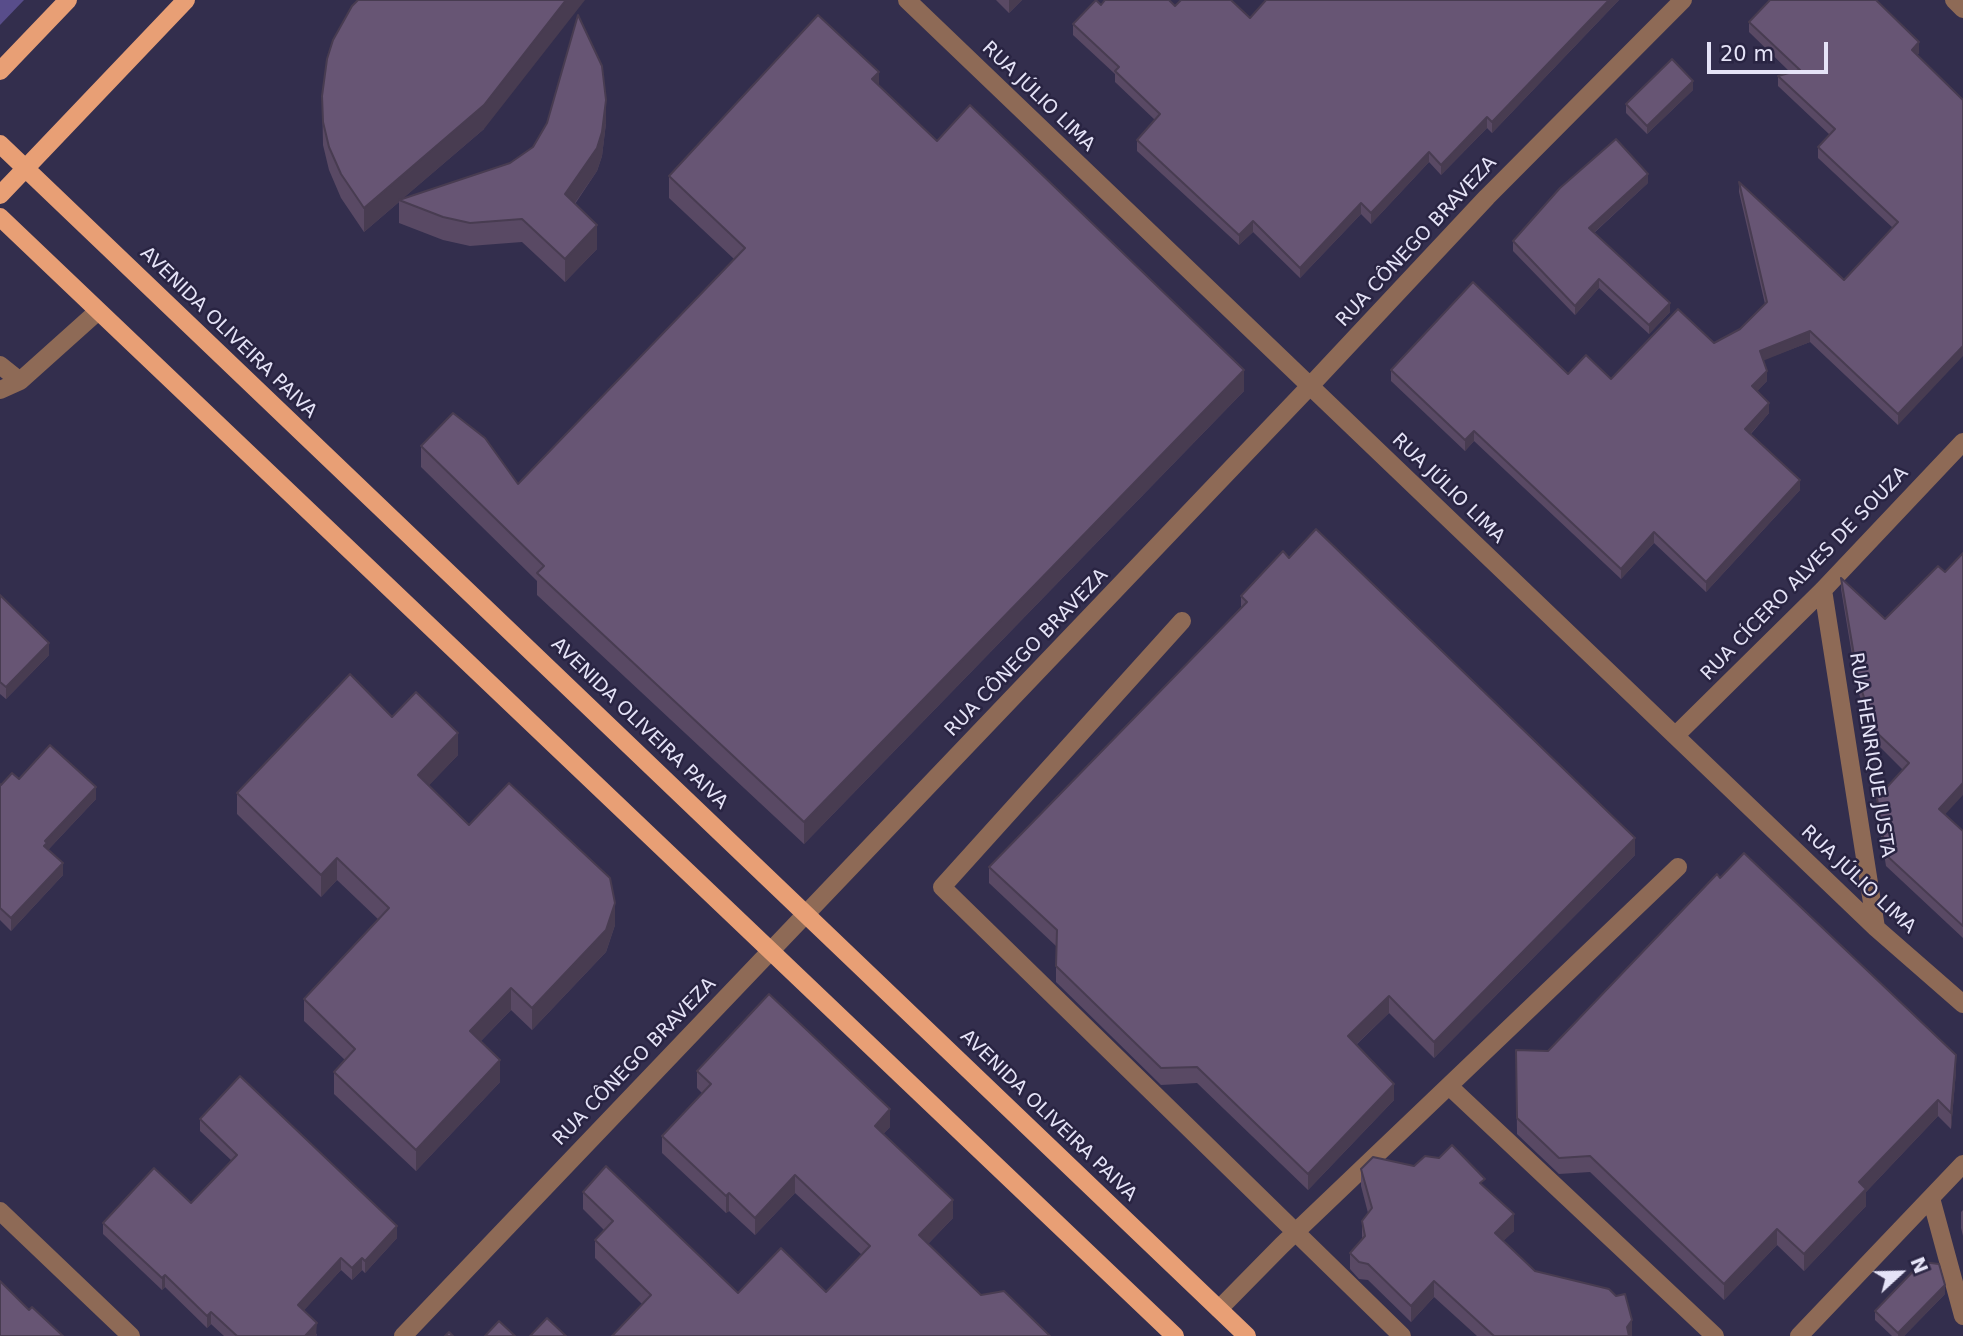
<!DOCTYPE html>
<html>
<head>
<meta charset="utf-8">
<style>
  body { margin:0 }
  #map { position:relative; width:1963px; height:1336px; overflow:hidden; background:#332e4d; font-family:"DejaVu Sans",sans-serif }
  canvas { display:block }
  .north { position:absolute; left:1865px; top:1238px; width:70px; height:70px; -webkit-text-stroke:5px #292442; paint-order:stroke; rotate:68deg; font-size:19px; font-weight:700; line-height:28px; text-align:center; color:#e5e3f7 }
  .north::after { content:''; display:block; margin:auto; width:24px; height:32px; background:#e5e3f7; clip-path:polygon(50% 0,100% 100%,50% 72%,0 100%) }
  .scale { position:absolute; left:1707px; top:42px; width:121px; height:32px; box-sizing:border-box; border:4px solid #e5e3f7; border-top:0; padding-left:9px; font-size:21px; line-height:24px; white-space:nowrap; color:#e5e3f7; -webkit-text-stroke:5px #292442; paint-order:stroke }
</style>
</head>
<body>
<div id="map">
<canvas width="1963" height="1336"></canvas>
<div class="north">N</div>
<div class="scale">20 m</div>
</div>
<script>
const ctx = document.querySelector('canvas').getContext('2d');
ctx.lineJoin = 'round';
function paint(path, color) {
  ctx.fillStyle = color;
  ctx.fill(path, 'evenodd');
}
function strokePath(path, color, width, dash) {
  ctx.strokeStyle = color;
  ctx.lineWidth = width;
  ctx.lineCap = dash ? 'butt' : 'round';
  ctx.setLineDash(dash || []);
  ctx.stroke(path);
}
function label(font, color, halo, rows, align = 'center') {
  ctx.font = font + ' "DejaVu Sans",sans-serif';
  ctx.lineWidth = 5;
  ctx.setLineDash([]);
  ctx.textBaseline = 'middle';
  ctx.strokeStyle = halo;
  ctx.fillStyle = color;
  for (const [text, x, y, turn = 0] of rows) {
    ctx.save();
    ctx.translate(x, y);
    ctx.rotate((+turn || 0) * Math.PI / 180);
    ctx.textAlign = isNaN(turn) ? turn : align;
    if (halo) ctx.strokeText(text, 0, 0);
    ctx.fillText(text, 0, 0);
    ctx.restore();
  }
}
paint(new Path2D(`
  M 0,0 L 24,0 L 0,25 Z`), '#584d8b');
strokePath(new Path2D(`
  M 907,0 L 1876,928 L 1963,1004
  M 1954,0 L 1963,9
  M 0,365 L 20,381
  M 0,390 L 20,381 L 97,312
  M 1823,590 L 1876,928
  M 1182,621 L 942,887 L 1402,1336
  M 1676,735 L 1823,590 L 1963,442
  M 1450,1087 L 1715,1336
  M 1931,1198 L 1963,1316
  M 0,1211 L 131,1336
  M 1219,1309 L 1282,1245 L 1678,867
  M 403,1336 L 1310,386 L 1487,197 L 1683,0
  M 1799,1336 L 1963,1164`), '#8e6a56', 18);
strokePath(new Path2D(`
  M 0,71 L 68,0
  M 0,144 L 1247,1336
  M 0,195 L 186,0
  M 0,217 L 1175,1336`), '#e89f75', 18);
paint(new Path2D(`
  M 996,0 L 1022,0 L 1009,13 Z
  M 1266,0 L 1619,0 L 1492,133 L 1487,128 L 1441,175 L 1429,162 L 1371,224 L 1361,214 L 1300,278 L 1253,232 L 1239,245 L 1137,151 L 1137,140 L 1155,120 L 1115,82 L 1115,74 L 1073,35 L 1073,24 L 1101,5 L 1175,6 L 1250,18 Z
  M 1749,22 L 1919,53 L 1917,55 L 1898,425 L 1810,342 L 1763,360 L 1767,381 L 1757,391 L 1769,413 L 1751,434 L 1800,490 L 1706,592 L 1654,543 L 1621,579 L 1474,441 L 1465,451 L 1391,381 L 1391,370 L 1568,374 L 1611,379 L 1714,343 L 1740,329 L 1765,304 L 1739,192 L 1739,182 L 1844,280 L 1893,228 L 1818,158 L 1818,147 L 1830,135 L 1778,86 L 1778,76 L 1791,73 L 1749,32 Z
  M 879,86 L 937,141 L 1244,391 L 804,844 L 537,595 L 537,581 L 421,467 L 421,446 L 518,484 L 734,259 L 669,198 L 669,176 Z
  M 1693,90 L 1647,134 L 1626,113 L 1626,104 Z
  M 322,96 L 484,129 L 402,199 L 510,163 L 606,123 L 602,156 L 597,171 L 575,204 L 597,249 L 565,282 L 522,242 L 470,246 L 443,240 L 399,223 L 399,202 L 364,232 L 341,198 L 329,170 L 323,145 Z
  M 1648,183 L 1594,233 L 1670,312 L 1649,334 L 1599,288 L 1575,315 L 1513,251 L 1513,241 Z
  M 1289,558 L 1635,855 L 1434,1058 L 1389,1013 L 1356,1045 L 1394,1100 L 1308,1190 L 1197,1083 L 1161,1085 L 1056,982 L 1056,946 L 989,883 L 989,867 L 1241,608 L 1241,596 Z
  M 1841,578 L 1945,814 L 1963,831 L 1963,938 L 1886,866 L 1877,810 L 1877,798 L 1903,770 L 1875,742 L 1858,691 L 1841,589 Z
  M 0,595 L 49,655 L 6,699 L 0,694 Z
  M 392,717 L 458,755 L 428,786 L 469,825 L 615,925 L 606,952 L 532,1030 L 511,1010 L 481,1041 L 500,1082 L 416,1171 L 334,1094 L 334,1072 L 345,1060 L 304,1021 L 304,999 L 379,920 L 337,880 L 321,897 L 237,814 L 237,793 Z
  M 19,779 L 96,799 L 48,850 L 63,875 L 11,931 L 0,920 L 0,784 L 1,785 Z
  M 1720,878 L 1956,1071 L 1951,1129 L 1938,1116 L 1866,1192 L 1866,1206 L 1804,1271 L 1777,1245 L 1724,1300 L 1590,1172 L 1559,1174 L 1517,1134 L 1516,1050 L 1548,1051 Z
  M 697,1071 L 890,1127 L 883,1134 L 953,1218 L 928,1244 L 981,1295 L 1050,1336 L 642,1304 L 595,1258 L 595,1240 L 604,1230 L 583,1209 L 583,1192 L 738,1293 L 826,1292 L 862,1255 L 795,1193 L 755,1235 L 729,1211 L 726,1213 L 662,1153 L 662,1136 L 702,1093 L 697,1088 Z
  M 200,1119 L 397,1238 L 365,1273 L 362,1270 L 352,1280 L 341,1270 L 303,1311 L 317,1335 L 316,1336 L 224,1336 L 211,1324 L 207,1328 L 165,1287 L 162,1290 L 103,1234 L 103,1223 L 191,1203 L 232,1161 L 200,1131 Z
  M 1414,1166 L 1485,1187 L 1514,1231 L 1503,1241 L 1535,1271 L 1632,1336 L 1477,1336 L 1434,1297 L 1411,1322 L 1368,1280 L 1359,1279 L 1350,1269 L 1350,1253 L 1362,1239 L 1362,1221 L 1368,1213 L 1361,1186 L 1361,1169 Z
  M 1963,1210 L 1963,1236 L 1961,1228 L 1961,1212 Z
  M 1945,1294 L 1904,1336 L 1892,1336 L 1875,1320 L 1875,1311 Z`), '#594964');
paint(new Path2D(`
  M 566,0 L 585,0 L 484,129 L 400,201 L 399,200 L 399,202 L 364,232 L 364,208 Z
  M 1009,0 L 1022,0 L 1009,13 Z
  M 1609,0 L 1619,0 L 1492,133 L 1492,122 Z
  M 1919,42 L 1919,53 L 1912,60 L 1912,50 Z
  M 879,72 L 879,93 L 872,79 Z
  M 1693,81 L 1693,90 L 1647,134 L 1647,126 Z
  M 606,100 L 606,123 L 602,156 L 597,171 L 565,217 L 565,194 Z
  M 1487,117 L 1487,128 L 1441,175 L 1441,165 Z
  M 1429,152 L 1429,162 L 1371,224 L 1371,213 Z
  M 1648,174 L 1648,183 L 1589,237 L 1589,228 Z
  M 1361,203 L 1361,214 L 1300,278 L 1300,268 Z
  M 1253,221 L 1253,232 L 1239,245 L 1239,235 Z
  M 597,225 L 597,249 L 565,282 L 565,259 Z
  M 1599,279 L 1599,288 L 1575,315 L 1575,306 Z
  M 1670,303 L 1670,312 L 1649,334 L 1649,325 Z
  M 1810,331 L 1810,342 L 1760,362 L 1760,351 Z
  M 1963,346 L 1963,356 L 1898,425 L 1898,414 Z
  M 1244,370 L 1244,391 L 804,844 L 804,822 Z
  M 1767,371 L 1767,381 L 1752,397 L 1752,386 Z
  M 1769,403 L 1769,413 L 1745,440 L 1745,429 Z
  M 1474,431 L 1474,441 L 1465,451 L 1465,440 Z
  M 1800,480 L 1800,490 L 1706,592 L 1706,582 Z
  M 1654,532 L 1654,543 L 1621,579 L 1621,569 Z
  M 49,643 L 49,655 L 6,699 L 6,687 Z
  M 458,733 L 458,755 L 418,797 L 418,775 Z
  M 1963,783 L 1963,795 L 1939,821 L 1939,809 Z
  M 96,787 L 96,799 L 47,851 L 44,858 L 45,841 Z
  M 1635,838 L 1635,855 L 1434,1058 L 1434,1042 Z
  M 337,858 L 337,880 L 321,897 L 321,875 Z
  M 63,863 L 63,875 L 11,931 L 11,918 Z
  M 615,903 L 615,925 L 606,952 L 532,1030 L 532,1008 Z
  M 511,988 L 511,1010 L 470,1052 L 470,1031 Z
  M 1389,996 L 1389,1013 L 1348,1052 L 1348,1036 Z
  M 1956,1055 L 1956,1071 L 1951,1129 L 1951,1113 Z
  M 500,1060 L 500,1082 L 416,1171 L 416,1150 Z
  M 1394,1084 L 1394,1100 L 1308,1190 L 1308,1174 Z
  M 1938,1100 L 1938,1116 L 1866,1192 L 1866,1206 L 1804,1271 L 1804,1254 L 1859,1182 Z
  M 890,1109 L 890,1127 L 875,1143 L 875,1126 Z
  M 795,1175 L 795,1193 L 755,1235 L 755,1218 Z
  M 729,1193 L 729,1211 L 726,1213 L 726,1196 Z
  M 953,1200 L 953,1218 L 919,1253 L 919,1235 Z
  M 1514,1214 L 1514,1231 L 1495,1249 L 1495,1233 Z
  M 397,1226 L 397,1238 L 365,1273 L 365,1261 Z
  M 1777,1229 L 1777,1245 L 1724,1300 L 1724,1284 Z
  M 341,1258 L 341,1270 L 298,1317 L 298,1305 Z
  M 362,1258 L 362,1270 L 352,1280 L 352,1268 Z
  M 165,1275 L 165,1287 L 162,1290 L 162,1278 Z
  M 1434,1281 L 1434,1297 L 1411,1322 L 1411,1306 Z
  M 1945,1285 L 1945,1294 L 1904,1336 L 1898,1336 L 1898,1333 Z
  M 211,1312 L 211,1324 L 207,1328 L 207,1316 Z
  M 1632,1320 L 1632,1336 L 1627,1336 L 1627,1327 Z
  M 317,1323 L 316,1336 L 305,1336 Z`), '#483c51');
const building = new Path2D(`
  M 358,0 L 566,0 L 484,105 L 364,208 L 341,174 L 329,147 L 323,122 L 322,96 L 327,59 L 333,40 L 352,6 Z
  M 1096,0 L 1101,5 L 1105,0 L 1169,0 L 1175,6 L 1181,0 L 1231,0 L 1250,18 L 1266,0 L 1609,0 L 1492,122 L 1487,117 L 1441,165 L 1429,152 L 1371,213 L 1361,203 L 1300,268 L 1253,221 L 1239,235 L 1137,140 L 1160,114 L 1115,71 L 1119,67 L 1073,24 Z
  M 1770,0 L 1876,0 L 1919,42 L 1912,50 L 1963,100 L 1963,346 L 1898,414 L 1810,331 L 1760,351 L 1767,371 L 1752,386 L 1769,403 L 1745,429 L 1800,480 L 1706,582 L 1654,532 L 1621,569 L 1474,431 L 1465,440 L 1391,370 L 1473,282 L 1568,374 L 1586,355 L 1611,379 L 1678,309 L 1714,343 L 1740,329 L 1767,302 L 1739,182 L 1844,280 L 1898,222 L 1818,147 L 1835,129 L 1778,76 L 1800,70 L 1749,22 Z
  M 578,15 L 602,66 L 606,100 L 602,132 L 597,148 L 565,194 L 597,225 L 565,259 L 522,219 L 470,223 L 443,217 L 399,200 L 510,163 L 533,147 L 547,123 Z
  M 818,15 L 879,72 L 872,79 L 937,141 L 970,105 L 1244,370 L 804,822 L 537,573 L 544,566 L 421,446 L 453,413 L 485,438 L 518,484 L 745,248 L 669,176 Z
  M 1672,59 L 1693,81 L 1647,126 L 1626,104 Z
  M 1616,139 L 1648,174 L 1589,228 L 1670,303 L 1649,325 L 1599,279 L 1575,306 L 1513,241 L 1560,188 Z
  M 1316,529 L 1635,838 L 1434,1042 L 1389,996 L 1348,1036 L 1394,1084 L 1308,1174 L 1197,1067 L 1161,1068 L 1056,966 L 1057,930 L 989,867 L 1247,602 L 1241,596 L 1283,551 L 1289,558 Z
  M 1963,553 L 1963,783 L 1939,809 L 1963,831 L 1963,926 L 1886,855 L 1877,798 L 1909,763 L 1875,731 L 1858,679 L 1841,578 L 1885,619 L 1938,566 L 1945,572 Z
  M 0,595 L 49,643 L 6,687 L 0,682 Z
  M 350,674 L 392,717 L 416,692 L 458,733 L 418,775 L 469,825 L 509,783 L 610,878 L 615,903 L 606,930 L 532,1008 L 511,988 L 470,1031 L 500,1060 L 416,1150 L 334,1072 L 355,1049 L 304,999 L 389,908 L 337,858 L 321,875 L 237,793 Z
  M 50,745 L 96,787 L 45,841 L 47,843 L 44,846 L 63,863 L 11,918 L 0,908 L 0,784 L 1,785 L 12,773 L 19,779 Z
  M 1744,853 L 1956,1055 L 1951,1113 L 1938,1100 L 1859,1182 L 1866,1189 L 1804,1254 L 1777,1229 L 1724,1284 L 1590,1156 L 1559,1158 L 1517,1118 L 1516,1050 L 1548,1051 L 1717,874 L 1720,878 Z
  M 769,994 L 890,1109 L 875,1126 L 953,1200 L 919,1235 L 981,1295 L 1004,1291 L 1050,1336 L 612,1336 L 651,1295 L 595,1240 L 613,1221 L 583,1192 L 606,1166 L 738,1293 L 781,1248 L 826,1292 L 870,1246 L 795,1175 L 755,1218 L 729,1193 L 726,1196 L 662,1136 L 711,1084 L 697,1071 Z
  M 240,1076 L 397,1226 L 365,1261 L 362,1258 L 352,1268 L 341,1258 L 298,1305 L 317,1323 L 305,1336 L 237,1336 L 211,1312 L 207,1316 L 165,1275 L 162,1278 L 103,1223 L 154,1168 L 191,1203 L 237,1155 L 200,1119 Z
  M 1452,1145 L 1485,1179 L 1480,1183 L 1514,1214 L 1495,1233 L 1535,1271 L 1609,1289 L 1616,1296 L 1625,1294 L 1632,1320 L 1627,1327 L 1629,1336 L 1494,1336 L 1434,1281 L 1411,1306 L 1368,1264 L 1359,1262 L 1350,1253 L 1365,1236 L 1362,1221 L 1372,1208 L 1361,1169 L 1373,1157 L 1414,1166 L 1425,1156 L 1439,1158 Z
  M 1922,1262 L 1939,1264 L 1945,1285 L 1898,1333 L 1875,1311 Z
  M 0,1281 L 29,1310 L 32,1307 L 63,1336 L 0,1336 Z
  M 547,1318 L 566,1336 L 530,1336 Z
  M 499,1321 L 515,1336 L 485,1336 Z
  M 449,1332 L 453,1336 L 445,1336 Z`);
paint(building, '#675574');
strokePath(building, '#483c51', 2);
label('19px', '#e5e3f7', '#292442', [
  ["RUA JÚLIO LIMA",1038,97,44],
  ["RUA CÔNEGO BRAVEZA",1417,242,-47],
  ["AVENIDA OLIVEIRA PAIVA",228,333,44],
  ["RUA JÚLIO LIMA",1448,489,44],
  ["RUA CÍCERO ALVES DE SOUZA",1805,574,-46],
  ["RUA CÔNEGO BRAVEZA",1027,653,-46],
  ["AVENIDA OLIVEIRA PAIVA",639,724,44],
  ["RUA HENRIQUE JUSTA",1871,755,81],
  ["RUA JÚLIO LIMA",1858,880,43],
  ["RUA CÔNEGO BRAVEZA",635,1062,-46],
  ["AVENIDA OLIVEIRA PAIVA",1048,1116,44]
]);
</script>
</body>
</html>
